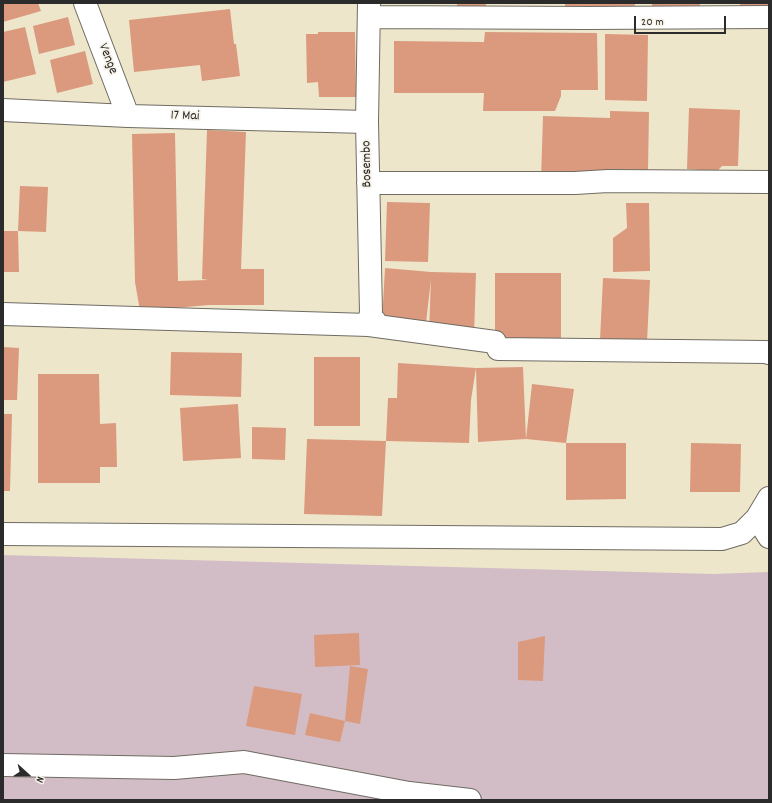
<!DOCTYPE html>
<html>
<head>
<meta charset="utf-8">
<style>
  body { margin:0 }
  #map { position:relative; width:772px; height:803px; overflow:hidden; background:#eee6cb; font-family:Dekko,sans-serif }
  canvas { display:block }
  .frame { position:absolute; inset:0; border:4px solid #2b2b2b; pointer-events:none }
  .north { position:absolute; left:8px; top:755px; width:40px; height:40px; -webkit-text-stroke:3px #f7f3e8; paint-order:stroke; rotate:111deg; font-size:11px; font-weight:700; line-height:16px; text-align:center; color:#2b2b2b }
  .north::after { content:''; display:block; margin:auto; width:14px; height:18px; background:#2b2b2b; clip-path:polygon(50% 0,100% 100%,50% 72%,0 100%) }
  .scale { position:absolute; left:634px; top:16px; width:92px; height:18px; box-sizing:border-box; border:2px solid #2b2b2b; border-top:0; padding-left:5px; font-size:12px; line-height:14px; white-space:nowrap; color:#2b2b2b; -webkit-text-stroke:3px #f7f3e8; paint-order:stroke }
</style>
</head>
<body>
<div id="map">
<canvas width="772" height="803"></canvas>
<div class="frame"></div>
<div class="north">N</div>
<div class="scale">20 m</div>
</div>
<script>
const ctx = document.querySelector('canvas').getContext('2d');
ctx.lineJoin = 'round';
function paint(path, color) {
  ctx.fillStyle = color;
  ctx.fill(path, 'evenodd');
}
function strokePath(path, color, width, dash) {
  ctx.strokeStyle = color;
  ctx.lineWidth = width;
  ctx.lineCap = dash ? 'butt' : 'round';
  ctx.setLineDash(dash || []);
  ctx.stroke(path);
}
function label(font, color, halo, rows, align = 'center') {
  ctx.font = font + ' Dekko,sans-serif';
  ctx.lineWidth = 3.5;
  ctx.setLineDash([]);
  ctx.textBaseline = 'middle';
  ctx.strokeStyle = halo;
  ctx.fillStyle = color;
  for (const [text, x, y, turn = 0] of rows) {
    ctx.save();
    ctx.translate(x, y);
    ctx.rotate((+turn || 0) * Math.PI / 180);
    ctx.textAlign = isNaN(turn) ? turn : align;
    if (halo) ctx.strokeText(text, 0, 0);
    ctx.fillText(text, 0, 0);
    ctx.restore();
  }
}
paint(new Path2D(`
  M 3,555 L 713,574 L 769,572 L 769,800 L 3,800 Z`), '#d2bdc6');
paint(new Path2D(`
  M 3,3 L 38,3 L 41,11 L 3,22 Z
  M 457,3 L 486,3 L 486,11 L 457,12 Z
  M 565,3 L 635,3 L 634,14 L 565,12 Z
  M 652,3 L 700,3 L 700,13 L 652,11 Z
  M 740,3 L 769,3 L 769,10 L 740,10 Z
  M 230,9 L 234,44 L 236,44 L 240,76 L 202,81 L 200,65 L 134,72 L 129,20 Z
  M 68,17 L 75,45 L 39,54 L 33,26 Z
  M 25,27 L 36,74 L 3,82 L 3,32 Z
  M 318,32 L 355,32 L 356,97 L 319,97 L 318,82 L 307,83 L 306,34 L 318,34 Z
  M 485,32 L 597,33 L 598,90 L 561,90 L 561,96 L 555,111 L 483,111 L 484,93 L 394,93 L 394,41 L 484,42 Z
  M 605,34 L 648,35 L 647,101 L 605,100 Z
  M 85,51 L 93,84 L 57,93 L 50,60 Z
  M 689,108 L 740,110 L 738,166 L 722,166 L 710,179 L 700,170 L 687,169 Z
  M 610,111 L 649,112 L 648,170 L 609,169 L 608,181 L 541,180 L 543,116 L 610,118 Z
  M 207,130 L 246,132 L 241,269 L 264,269 L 264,305 L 209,305 L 140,311 L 135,282 L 132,134 L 175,133 L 178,281 L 208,280 L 202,279 Z
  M 20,186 L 48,187 L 46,232 L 18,231 Z
  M 387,202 L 430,203 L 428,262 L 385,261 Z
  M 626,203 L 649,203 L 650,271 L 613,272 L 613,238 L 627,228 Z
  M 3,231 L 18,231 L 19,272 L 3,272 Z
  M 385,268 L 431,272 L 476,273 L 474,335 L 429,333 L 431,279 L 426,323 L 382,322 Z
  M 495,273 L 561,273 L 561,342 L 495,342 Z
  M 603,278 L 650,280 L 647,342 L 600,340 Z
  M 3,347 L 19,348 L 17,400 L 3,400 Z
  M 171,352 L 242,353 L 241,397 L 170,395 Z
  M 314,357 L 360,357 L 360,426 L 314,426 Z
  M 398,363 L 476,368 L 471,400 L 469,443 L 386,441 L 388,398 L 397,398 Z
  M 523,367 L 526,439 L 478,442 L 476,368 Z
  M 38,374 L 99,374 L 100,424 L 116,423 L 117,467 L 100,467 L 100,483 L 38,483 Z
  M 532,384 L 574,389 L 566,443 L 526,439 Z
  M 238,404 L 241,458 L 183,461 L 180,408 Z
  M 3,414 L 12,414 L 10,491 L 3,491 Z
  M 252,427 L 286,428 L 285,460 L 252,459 Z
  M 307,439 L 386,441 L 382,516 L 304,514 Z
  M 566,443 L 626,443 L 626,499 L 566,500 Z
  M 691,443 L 741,444 L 740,492 L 690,492 Z
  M 359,633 L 360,665 L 315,667 L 314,635 Z
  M 545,636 L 543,681 L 518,680 L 518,642 Z
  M 350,666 L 368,669 L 360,724 L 345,721 Z
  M 254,686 L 302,694 L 295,735 L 246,726 Z
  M 310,713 L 345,721 L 340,742 L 305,735 Z`), '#db997d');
const minor = new Path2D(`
  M 85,3 L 128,116
  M 369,3 L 367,122 L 371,313 L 369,320 L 375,321
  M 369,17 L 587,18 L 769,17
  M 3,110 L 128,116 L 367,122
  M 368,183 L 575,183 L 608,181 L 769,182
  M 3,314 L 369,325 L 375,321
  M 369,325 L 495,342 L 498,349 L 766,352 L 769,353
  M 757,518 L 769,537
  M 3,534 L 722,539 L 742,533 L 757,518 L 769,498
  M 3,765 L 174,768 L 244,762 L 409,793 L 470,800`);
strokePath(minor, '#6f6c63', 24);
strokePath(minor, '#fff', 22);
label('14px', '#2b2b2b', '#f7f3e8', [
  ["Venge",107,59,69],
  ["17 Mai",185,117,2],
  ["Bosembo",368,164,-91]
]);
</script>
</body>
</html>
